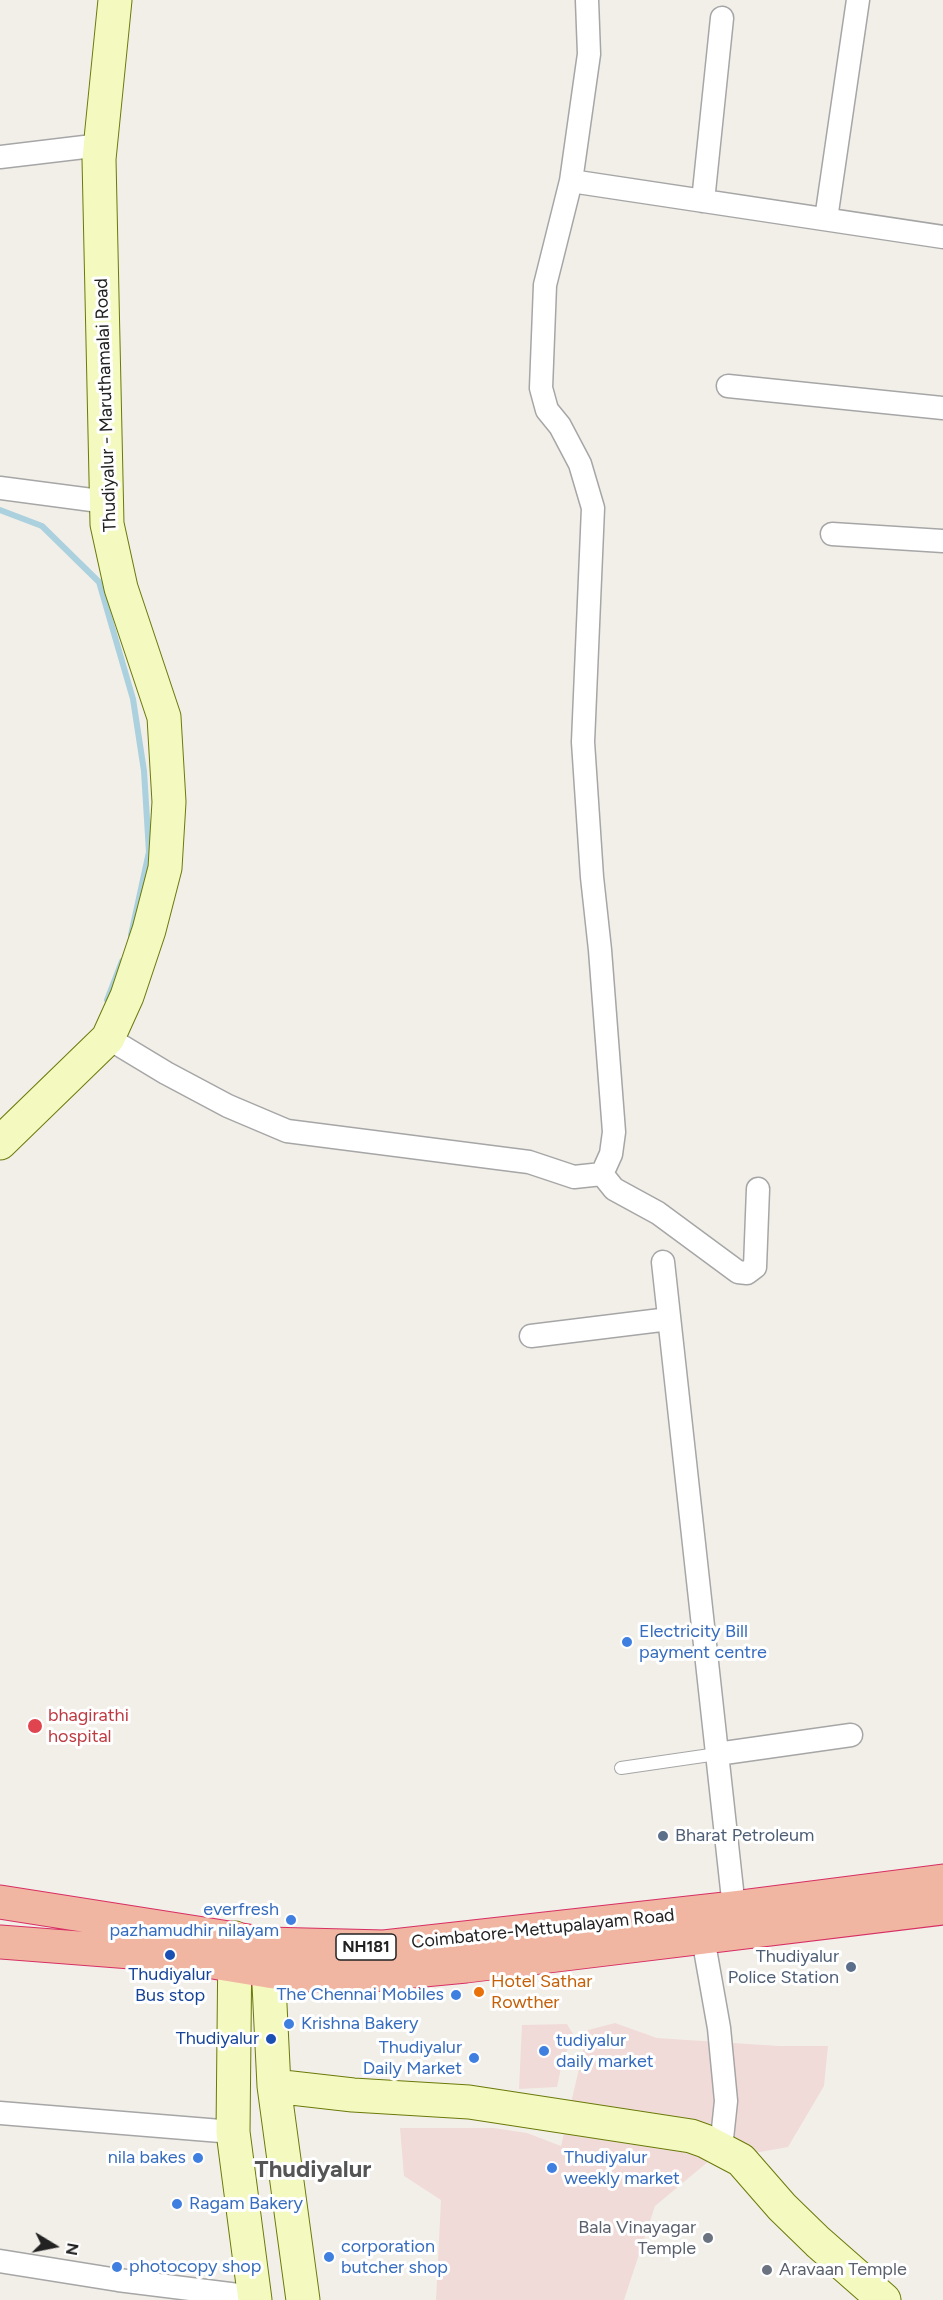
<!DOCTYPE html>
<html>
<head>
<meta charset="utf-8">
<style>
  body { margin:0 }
  #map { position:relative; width:943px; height:2300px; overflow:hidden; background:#f2efe9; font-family:Figtree,sans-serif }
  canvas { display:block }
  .north { position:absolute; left:24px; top:2216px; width:60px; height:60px; -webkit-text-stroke:4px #fff; paint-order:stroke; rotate:100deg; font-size:16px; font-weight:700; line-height:24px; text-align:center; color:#222 }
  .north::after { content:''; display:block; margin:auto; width:21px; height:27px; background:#222; clip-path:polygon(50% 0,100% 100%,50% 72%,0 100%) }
</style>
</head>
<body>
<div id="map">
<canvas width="943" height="2300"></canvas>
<div class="north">N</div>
</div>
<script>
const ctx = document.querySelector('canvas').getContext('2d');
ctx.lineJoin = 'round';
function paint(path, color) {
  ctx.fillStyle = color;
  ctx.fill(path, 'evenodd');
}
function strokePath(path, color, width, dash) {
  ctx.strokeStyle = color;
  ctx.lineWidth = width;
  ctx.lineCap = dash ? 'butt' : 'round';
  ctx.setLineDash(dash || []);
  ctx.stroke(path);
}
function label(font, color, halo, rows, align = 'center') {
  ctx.font = font + ' Figtree,sans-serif';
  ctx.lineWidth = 6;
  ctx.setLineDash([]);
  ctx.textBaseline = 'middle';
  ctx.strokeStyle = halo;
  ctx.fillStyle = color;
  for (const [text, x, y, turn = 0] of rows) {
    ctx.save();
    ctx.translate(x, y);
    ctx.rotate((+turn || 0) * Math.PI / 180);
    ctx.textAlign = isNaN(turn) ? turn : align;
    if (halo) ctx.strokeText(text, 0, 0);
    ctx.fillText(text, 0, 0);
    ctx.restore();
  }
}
paint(new Path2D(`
  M 615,2023 L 657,2038 L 779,2046 L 828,2046 L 824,2086 L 788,2147 L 709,2161 L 655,2206 L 624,2300 L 436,2300 L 441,2200 L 404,2176 L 400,2128 L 494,2128 L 527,2133 L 561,2146 L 588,2030 Z
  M 567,2024 L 573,2034 L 561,2068 L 557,2087 L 519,2089 L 522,2025 Z`), '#f1dbd9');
strokePath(new Path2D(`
  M 0,510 L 42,526 L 99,582 L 133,699 L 144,771 L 149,852 L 131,935
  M 107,1000 L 122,961`), '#abd0de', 6);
const service = new Path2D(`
  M 621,1768 L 717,1754`);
const minor = new Path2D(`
  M 0,157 L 101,145
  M 571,181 L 943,237
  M 703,201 L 722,18
  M 826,219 L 858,0
  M 728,386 L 943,408
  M 0,488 L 107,502
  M 832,534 L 943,541
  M 108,1038 L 166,1073 L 228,1106 L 287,1131 L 529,1162 L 574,1177 L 602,1174 L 611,1154 L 614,1132 L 600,950 L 592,877 L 583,742 L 593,508 L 580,464 L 560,426 L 547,410 L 541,388 L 545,285 L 571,181 L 589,54 L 587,0
  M 602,1174 L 614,1189 L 658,1213 L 738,1272 L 747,1273 L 755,1267 L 758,1189
  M 663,1262 L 734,1908
  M 531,1336 L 669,1319
  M 717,1754 L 851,1735
  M 703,1938 L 719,2028 L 726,2101 L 721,2148
  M 0,2113 L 233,2132
  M 0,2261 L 118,2280 L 254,2297`);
const secondary = new Path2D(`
  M 0,1143 L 108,1038 L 127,996 L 149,930 L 165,868 L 169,802 L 164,717 L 121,588 L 107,524 L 99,159 L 115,0
  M 235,1938 L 233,2132 L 255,2300
  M 267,1944 L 274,2086 L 303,2300
  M 274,2086 L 353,2095 L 469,2102 L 691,2136 L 705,2141 L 741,2160 L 782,2207 L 818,2242 L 884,2300`);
const trunk = new Path2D(`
  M 0,1902 L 267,1944 L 384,1947 L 734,1908 L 943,1881
  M 0,1942 L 170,1955 L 268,1971 L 301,1975 L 371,1975 L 466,1966 L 943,1908`);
strokePath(service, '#a6a6a6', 14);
strokePath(minor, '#a6a6a6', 25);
strokePath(secondary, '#6a7a08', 35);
strokePath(trunk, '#d82e63', 35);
strokePath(service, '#fff', 12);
strokePath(minor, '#fff', 22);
strokePath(secondary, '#f4f9c0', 33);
strokePath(trunk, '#f0b6a2', 33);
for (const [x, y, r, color] of [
  [627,1642,6,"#3f7fe0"],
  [35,1726,8,"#e0444e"],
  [663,1836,6,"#5c6f8a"],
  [291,1920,6,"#3f7fe0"],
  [170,1955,6,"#1a4fb4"],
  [851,1967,6,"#5c6f8a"],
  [479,1992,6,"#e8710a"],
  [456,1995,6,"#3f7fe0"],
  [289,2024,6,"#3f7fe0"],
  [271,2039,6,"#1a4fb4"],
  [544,2051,6,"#3f7fe0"],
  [474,2058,6,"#3f7fe0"],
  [198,2158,6,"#3f7fe0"],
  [552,2168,6,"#3f7fe0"],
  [177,2204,6,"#3f7fe0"],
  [708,2238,6,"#6b7280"],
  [329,2257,6,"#3f7fe0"],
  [117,2267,6,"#3f7fe0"],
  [767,2270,6,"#6b7280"]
]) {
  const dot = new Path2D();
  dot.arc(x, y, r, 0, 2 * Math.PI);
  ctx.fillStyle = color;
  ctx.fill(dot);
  strokePath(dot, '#fff', 2);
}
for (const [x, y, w] of [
  [366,1947,60]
]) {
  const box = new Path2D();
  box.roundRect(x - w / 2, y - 13, w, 26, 4.5);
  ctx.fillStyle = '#fff';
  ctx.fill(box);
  strokePath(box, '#222', 1.5);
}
label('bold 16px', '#222', null, [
  ["NH181",366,1947]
]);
label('18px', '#222', '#fff', [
  ["Thudiyalur - Maruthamalai Road",106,405,-92],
  ["Coimbatore-Mettupalayam Road",543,1929,-6]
]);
label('18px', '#366cbe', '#fff', [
  ["Electricity Bill",639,1632],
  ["payment centre",639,1653],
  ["everfresh",279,1910,"right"],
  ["pazhamudhir nilayam",279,1931,"right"],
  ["The Chennai Mobiles",444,1995,"right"],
  ["Krishna Bakery",301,2024],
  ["tudiyalur",556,2041],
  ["daily market",556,2062],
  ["Thudiyalur",462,2048,"right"],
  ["Daily Market",462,2069,"right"],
  ["nila bakes",186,2158,"right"],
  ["Thudiyalur",564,2158],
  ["weekly market",564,2179],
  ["Ragam Bakery",189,2204],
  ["corporation",341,2247],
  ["butcher shop",341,2268],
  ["photocopy shop",129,2267]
], 'left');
label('18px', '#be3a42', '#fff', [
  ["bhagirathi",48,1716],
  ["hospital",48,1737]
], 'left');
label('18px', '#4e5e75', '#fff', [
  ["Bharat Petroleum",675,1836],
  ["Thudiyalur",839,1957,"right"],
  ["Police Station",839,1978,"right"]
], 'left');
label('18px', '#164399', '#fff', [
  ["Thudiyalur",170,1975],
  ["Bus stop",170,1996],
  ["Thudiyalur",259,2039,"right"]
]);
label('18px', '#c56008', '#fff', [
  ["Hotel Sathar",491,1982],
  ["Rowther",491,2003]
], 'left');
label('18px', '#5b616d', '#fff', [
  ["Bala Vinayagar",696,2228],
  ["Temple",696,2249],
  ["Aravaan Temple",779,2270,"left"]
], 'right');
label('bold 24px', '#555', '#fff', [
  ["Thudiyalur",313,2170]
]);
</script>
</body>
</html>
